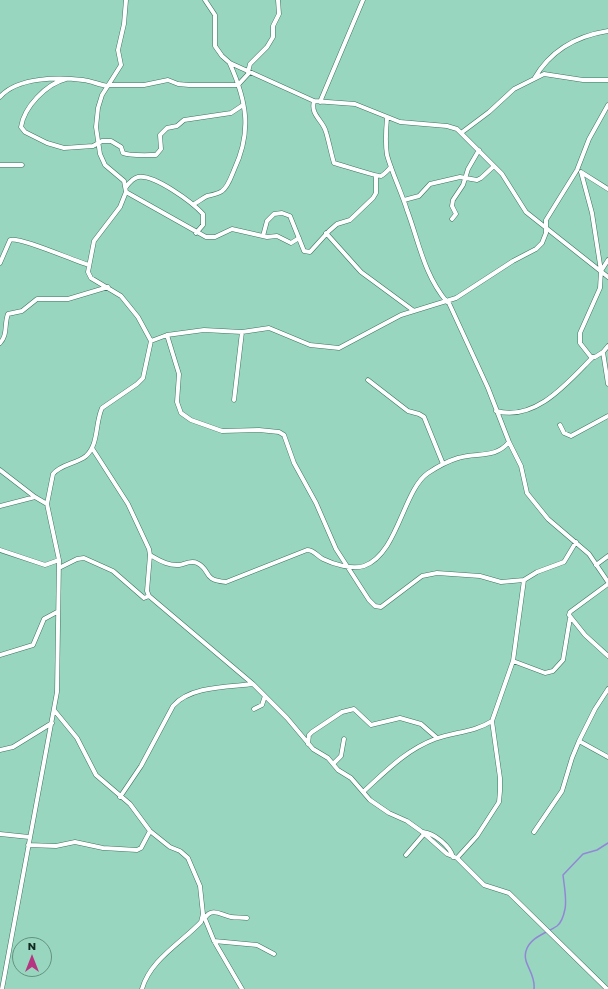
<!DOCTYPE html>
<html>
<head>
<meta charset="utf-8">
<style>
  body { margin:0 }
  #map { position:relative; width:608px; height:989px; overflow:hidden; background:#99d6bf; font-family:Poppins,sans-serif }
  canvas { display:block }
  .north { position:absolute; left:12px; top:937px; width:40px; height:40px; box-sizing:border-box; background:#99d6bf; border:1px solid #639180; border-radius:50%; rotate:0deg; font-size:11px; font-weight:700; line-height:16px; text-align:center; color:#112921 }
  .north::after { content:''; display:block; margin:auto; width:14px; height:18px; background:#b63580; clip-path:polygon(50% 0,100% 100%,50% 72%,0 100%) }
</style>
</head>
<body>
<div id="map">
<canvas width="608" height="989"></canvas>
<div class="north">N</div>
</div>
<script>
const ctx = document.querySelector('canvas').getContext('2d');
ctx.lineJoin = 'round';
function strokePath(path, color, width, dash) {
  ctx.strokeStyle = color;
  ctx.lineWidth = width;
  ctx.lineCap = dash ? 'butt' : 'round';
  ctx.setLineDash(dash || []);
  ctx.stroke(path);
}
strokePath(new Path2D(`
  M 534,989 C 536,973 522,964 526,951 C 530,937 547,933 557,926 C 561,923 564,914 565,909 C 567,899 564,885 563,875 L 583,854 L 597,850 L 608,843`), '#9287d7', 1.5);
const minor = new Path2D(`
  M 126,0 L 124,24 L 118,50 L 121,65 L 102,95 L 98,108 L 96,127 L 100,154 L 105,165 L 124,181 L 126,192 L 120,207 L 94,241 L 88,272 L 91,278 L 121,296 L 138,317 L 151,341
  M 205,0 L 215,15 L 215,46 L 222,56 L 230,63 L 314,101 L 355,104 L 400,122 L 447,126 L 457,129 L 502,174 L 526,212 L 608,277
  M 248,72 L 250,64 L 267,47 L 273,37 L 273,26 L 279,14 L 278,0
  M 66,79 C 46,84 24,107 21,127 L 25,132 L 47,143 L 64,148 L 93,146 L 102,141 L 111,141 L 121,147 L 123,153 C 129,156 148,155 156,155 L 161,149 L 160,135 L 167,128 L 177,126 L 184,120 L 231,113 L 243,105
  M 534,79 C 550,51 576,36 608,31
  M 109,85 L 144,85 L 168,80 L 178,84 L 189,85 L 238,85 L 249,73
  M 0,97 C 17,77 59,77 83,80 C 92,81 99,85 108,86
  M 314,101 C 310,115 323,120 326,132 C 329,142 331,153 334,163 C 342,165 378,177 381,176 C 385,174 388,170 391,167
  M 320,102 L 363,0
  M 387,118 C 386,129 385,143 387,155 C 392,173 401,191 407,210 C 419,242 424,275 447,302
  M 461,133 L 489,112 L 514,89 L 544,74 L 583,80 L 608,80
  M 0,165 L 22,165
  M 581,172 L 592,213 L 601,271 L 600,288 L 580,333 L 580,343 L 591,357 L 595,357 L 603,352
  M 581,172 L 608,189
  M 126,187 C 129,183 133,178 138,177 C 154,174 192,202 203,214 L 203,225 L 196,233
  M 126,192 L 206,237 L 215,237 L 232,229 L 267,237 L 277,236 L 291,243 L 299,238
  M 404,200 L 419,196 L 430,184 L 460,177 L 477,180 L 481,178 L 494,166
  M 194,204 C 198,202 203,198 207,196 C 212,195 218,194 222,191 C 228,187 231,177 234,170 C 252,132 247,102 230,64
  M 452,219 L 456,214 L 452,206 L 453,200 L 463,185 L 468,169 L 479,150
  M 326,233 L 361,272 L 414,311
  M 263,236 L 267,221 L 274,214 L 282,213 L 290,216 L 304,251 L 310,252 L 329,231 L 337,224 L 350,220 L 373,198 L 376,193 L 376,176
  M 0,263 L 10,240 C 19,236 74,261 89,265
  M 601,271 L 608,260
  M 448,301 L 488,388 L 509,442 L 521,466 L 527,493 L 548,519 L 589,554 L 608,582
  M 167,335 L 179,374 L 177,402 L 181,413 L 191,420 L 222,431 L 259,430 L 279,432 L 284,435 L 294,463 L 316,503 L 336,549 L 369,600 L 375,606 L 381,607 L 422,576 L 437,573 L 480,576 L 501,582 L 524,580 L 537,572 L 564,562 L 576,542
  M 0,343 C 8,335 4,324 8,314 L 22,311 L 37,299 L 68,299 L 108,287
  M 608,346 L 603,352 L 608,384
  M 368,380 L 408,411 L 419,414 L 424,417 L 443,464
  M 234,400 L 242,332
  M 496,411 C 536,422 568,382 593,357
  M 560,425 L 564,433 L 571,436 L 608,416
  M 92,448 L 128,504 L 149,549 L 150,555 L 147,591 L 149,596 L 253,684 L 287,718 L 313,749 L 328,758 L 338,770 L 351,778 L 370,800 L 389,813 L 407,821 L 421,831 L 447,854 L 457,858 L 484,885 L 509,893 L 607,989
  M 0,470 L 35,497 L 47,504
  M 0,506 L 35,497
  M 0,550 L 45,565 L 59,560
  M 150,555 C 159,560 168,566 179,565 C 185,564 191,560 197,563 C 212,570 201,580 226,582 L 307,550 C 314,550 317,556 323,559 C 333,564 352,570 364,566 C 398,554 403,490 428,473 C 437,467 448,461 458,458 C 477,452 495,459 509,442
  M 596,565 L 608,556
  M 59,568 L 77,559 L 84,558 L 113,571 L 144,598 L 149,596
  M 608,584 L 570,612 L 569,615 L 585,635 L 608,656
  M 0,655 L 33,645 L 44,619 L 57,612
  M 513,661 L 545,673 L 553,671 L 563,660 L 570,618
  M 254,709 L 262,705 L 265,696
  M 54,710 L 77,738 L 96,775 L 130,804 L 150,831 L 170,847 L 180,851 L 188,858 L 200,886 L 203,914 L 214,941 L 242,989
  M 579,741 L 608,757
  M 308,744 L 309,735 L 312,732 L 342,712 L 354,709 L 371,725 L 400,718 L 421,724 L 437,738
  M 0,750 L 13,747 L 52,723
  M 333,764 L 341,756 L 344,739
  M 363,792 C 386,771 406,750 435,739 C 454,732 475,732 492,721
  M 120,797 L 141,766 L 173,706 C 190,686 228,687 253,684
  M 423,832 C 434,833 450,846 453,857
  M 534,832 L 562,791 L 572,758 L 579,741 L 595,709 L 608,689
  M 0,834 L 29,837
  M 28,845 L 56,846 L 75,842 L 103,848 L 137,850 L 141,848 L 150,831
  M 406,855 L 424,834
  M 457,858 L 477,836 L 499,802 L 500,791 L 500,778 L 492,721 L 513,661 L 524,580
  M 205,918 C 212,907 221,915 231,917 C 236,918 242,917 247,918
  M 214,941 L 257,945 L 274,954
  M 2,989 L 57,692 L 59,560 L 47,504 L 53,474 C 61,464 76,464 86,456 C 99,444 95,423 102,408 L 137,384 L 143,378 L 151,341 L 167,335 L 204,330 L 242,332 L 269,328 L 310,345 L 339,348 L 401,315 L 456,298 L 513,261 L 536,249 L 542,243 L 546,233 L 546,220 L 577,170 L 589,139 L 608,105
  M 142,989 C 150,960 181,943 201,922 L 203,914`);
strokePath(minor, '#3a7460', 5);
strokePath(minor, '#fff', 4);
</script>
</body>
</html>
